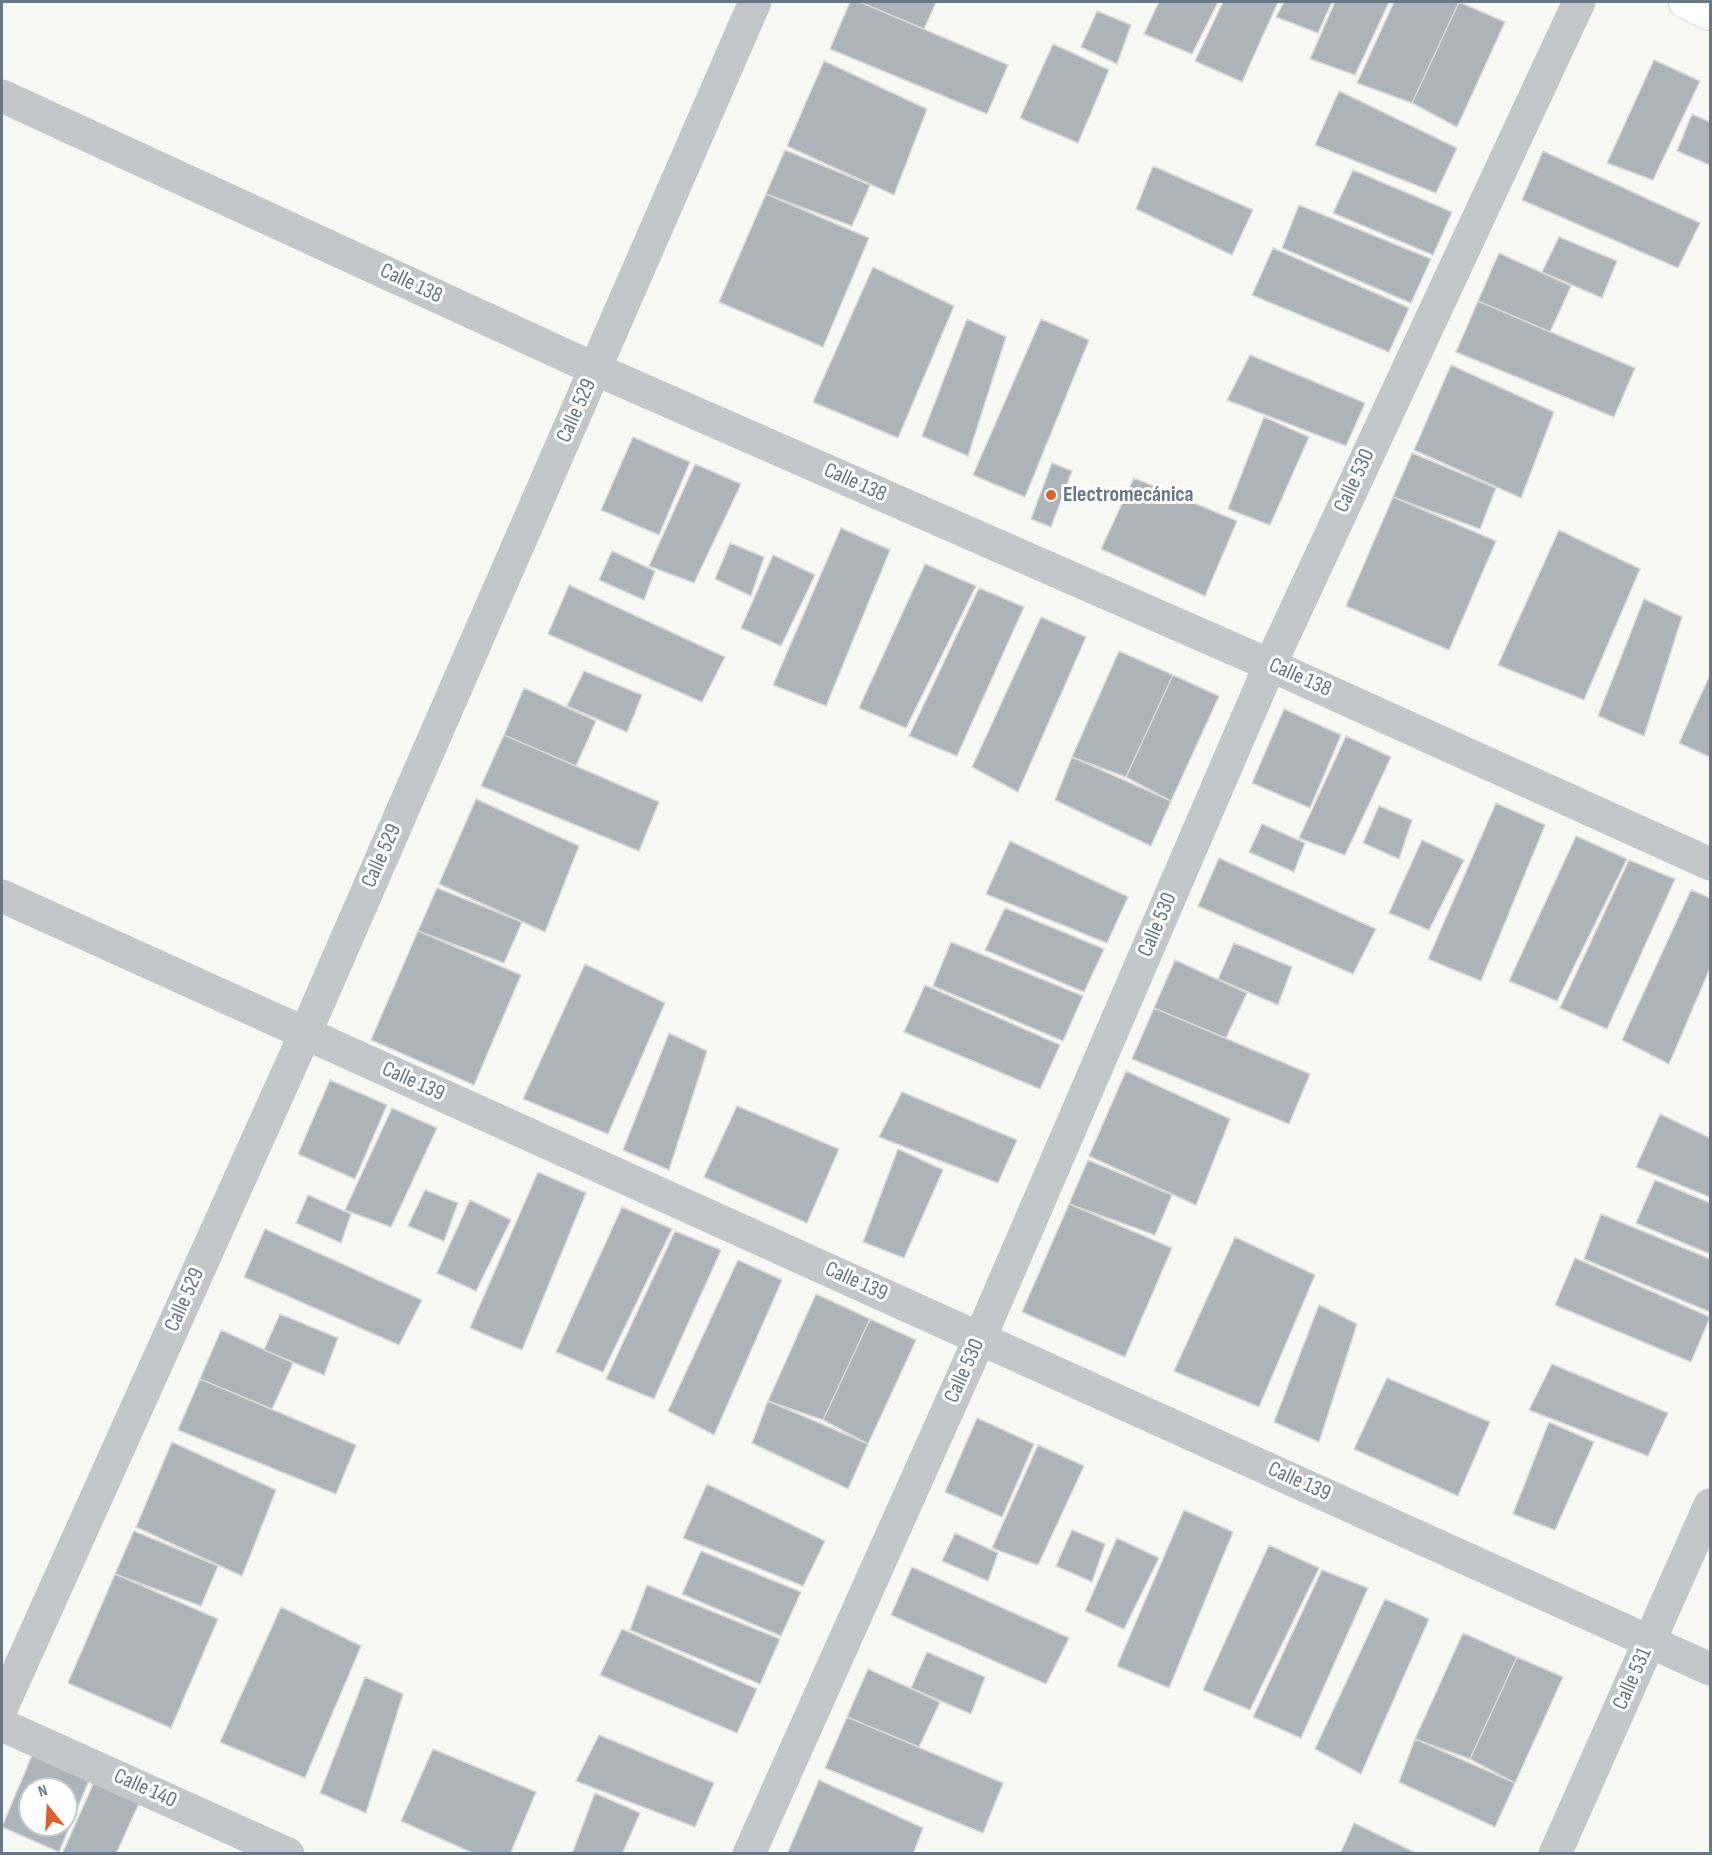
<!DOCTYPE html>
<html>
<head>
<meta charset="utf-8">
<style>
  body { margin:0 }
  #map { position:relative; width:1712px; height:1855px; overflow:hidden; background:#f8f8f5; font-family:"Sofia Sans Condensed",sans-serif }
  canvas { display:block }
  .frame { position:absolute; inset:0; border:3px solid #687785; pointer-events:none }
  .north { position:absolute; left:18px; top:1777px; width:60px; height:60px; box-sizing:border-box; background:#fff; border:2px solid #c3c9ce; border-radius:50%; rotate:342deg; font-size:16px; font-weight:700; line-height:24px; text-align:center; color:#687785 }
  .north::after { content:''; display:block; margin:auto; width:21px; height:27px; background:#dd6030; clip-path:polygon(50% 0,100% 100%,50% 72%,0 100%) }
</style>
</head>
<body>
<div id="map">
<canvas width="1712" height="1855"></canvas>
<div class="frame"></div>
<div class="north">N</div>
</div>
<script>
const ctx = document.querySelector('canvas').getContext('2d');
ctx.lineJoin = 'round';
function paint(path, color) {
  ctx.fillStyle = color;
  ctx.fill(path, 'evenodd');
}
function strokePath(path, color, width, dash) {
  ctx.strokeStyle = color;
  ctx.lineWidth = width;
  ctx.lineCap = dash ? 'butt' : 'round';
  ctx.setLineDash(dash || []);
  ctx.stroke(path);
}
function label(font, color, halo, rows, align = 'center') {
  ctx.font = font + ' "Sofia Sans Condensed",sans-serif';
  ctx.lineWidth = 6;
  ctx.setLineDash([]);
  ctx.textBaseline = 'middle';
  ctx.strokeStyle = halo;
  ctx.fillStyle = color;
  for (const [text, x, y, turn = 0] of rows) {
    ctx.save();
    ctx.translate(x, y);
    ctx.rotate((+turn || 0) * Math.PI / 180);
    ctx.textAlign = isNaN(turn) ? turn : align;
    if (halo) ctx.strokeText(text, 0, 0);
    ctx.fillText(text, 0, 0);
    ctx.restore();
  }
}
const building = new Path2D(`
  M 850,2 L 860,2 L 1008,65 L 987,114 L 830,49 Z
  M 860,2 L 936,2 L 924,29 Z
  M 1159,2 L 1218,2 L 1192,54 L 1144,34 Z
  M 1223,2 L 1278,2 L 1242,82 L 1195,61 Z
  M 1284,2 L 1332,2 L 1318,33 L 1276,17 Z
  M 1335,2 L 1389,2 L 1355,75 L 1310,59 Z
  M 1394,2 L 1459,2 L 1412,103 L 1357,83 Z
  M 1459,2 L 1505,22 L 1457,127 L 1412,103 Z
  M 1097,11 L 1131,25 L 1117,64 L 1081,47 Z
  M 1053,44 L 1109,70 L 1078,143 L 1020,118 Z
  M 1654,60 L 1700,81 L 1653,180 L 1607,163 Z
  M 824,61 L 927,109 L 894,195 L 787,146 Z
  M 1339,91 L 1457,148 L 1436,193 L 1315,145 Z
  M 1692,114 L 1710,122 L 1710,165 L 1677,151 Z
  M 785,150 L 870,185 L 852,226 L 766,194 Z
  M 1543,151 L 1700,223 L 1678,268 L 1522,200 Z
  M 1153,166 L 1253,210 L 1232,255 L 1136,209 Z
  M 1353,170 L 1452,212 L 1433,255 L 1333,213 Z
  M 766,194 L 869,238 L 823,347 L 719,302 Z
  M 1299,205 L 1431,259 L 1411,303 L 1282,248 Z
  M 1559,237 L 1617,261 L 1602,298 L 1542,272 Z
  M 1273,248 L 1409,308 L 1389,352 L 1252,295 Z
  M 1499,253 L 1571,286 L 1550,332 L 1478,301 Z
  M 873,267 L 954,306 L 898,438 L 813,402 Z
  M 1478,301 L 1635,368 L 1614,417 L 1456,352 Z
  M 967,319 L 1006,337 L 968,456 L 922,436 Z
  M 1041,319 L 1089,340 L 1025,497 L 973,475 Z
  M 1250,355 L 1365,403 L 1346,446 L 1227,400 Z
  M 1451,365 L 1554,412 L 1521,498 L 1414,450 Z
  M 1264,417 L 1309,437 L 1270,525 L 1228,509 Z
  M 633,437 L 690,462 L 659,535 L 601,510 Z
  M 1412,453 L 1496,488 L 1480,529 L 1393,497 Z
  M 1052,463 L 1072,471 L 1051,527 L 1031,519 Z
  M 695,464 L 741,484 L 694,583 L 649,566 Z
  M 1134,478 L 1237,521 L 1205,596 L 1101,549 Z
  M 1393,497 L 1496,541 L 1449,650 L 1346,606 Z
  M 841,528 L 890,550 L 826,706 L 773,685 Z
  M 1559,530 L 1640,569 L 1584,700 L 1498,665 Z
  M 730,543 L 764,557 L 751,596 L 715,579 Z
  M 612,551 L 655,571 L 644,600 L 599,580 Z
  M 773,555 L 815,575 L 781,646 L 741,628 Z
  M 925,564 L 976,586 L 906,728 L 859,708 Z
  M 569,585 L 725,657 L 702,702 L 548,634 Z
  M 979,588 L 1024,607 L 957,756 L 909,736 Z
  M 1644,599 L 1682,617 L 1644,736 L 1598,716 Z
  M 1041,617 L 1086,637 L 1018,792 L 972,767 Z
  M 1119,651 L 1173,675 L 1126,777 L 1072,757 Z
  M 584,671 L 642,695 L 627,732 L 567,706 Z
  M 1173,675 L 1219,696 L 1171,801 L 1126,777 Z
  M 1710,675 L 1710,757 L 1679,743 Z
  M 524,688 L 596,721 L 576,766 L 504,735 Z
  M 1284,709 L 1341,735 L 1310,808 L 1252,783 Z
  M 504,735 L 659,802 L 639,851 L 481,786 Z
  M 1346,736 L 1391,757 L 1345,855 L 1299,838 Z
  M 1072,757 L 1171,801 L 1151,846 L 1055,800 Z
  M 476,799 L 579,846 L 545,932 L 439,884 Z
  M 1496,803 L 1545,825 L 1481,981 L 1428,959 Z
  M 1379,806 L 1412,820 L 1399,859 L 1363,843 Z
  M 1262,824 L 1305,843 L 1294,872 L 1249,852 Z
  M 1576,836 L 1627,859 L 1557,1001 L 1509,981 Z
  M 1422,840 L 1464,860 L 1429,930 L 1389,913 Z
  M 1010,841 L 1128,897 L 1107,943 L 986,894 Z
  M 1219,858 L 1376,929 L 1353,974 L 1198,906 Z
  M 1629,860 L 1675,879 L 1607,1029 L 1560,1008 Z
  M 437,888 L 522,922 L 504,963 L 418,931 Z
  M 1691,890 L 1710,898 L 1710,968 L 1669,1064 L 1622,1040 Z
  M 1005,908 L 1104,949 L 1084,992 L 985,950 Z
  M 418,931 L 521,975 L 474,1085 L 371,1040 Z
  M 951,942 L 1083,996 L 1063,1041 L 933,986 Z
  M 1234,943 L 1292,967 L 1278,1005 L 1218,979 Z
  M 1175,960 L 1247,993 L 1226,1038 L 1154,1008 Z
  M 585,964 L 665,1003 L 608,1134 L 523,1099 Z
  M 925,985 L 1060,1045 L 1040,1089 L 904,1032 Z
  M 1154,1008 L 1310,1074 L 1289,1124 L 1132,1059 Z
  M 669,1033 L 707,1051 L 669,1170 L 623,1150 Z
  M 1126,1071 L 1230,1119 L 1196,1205 L 1089,1156 Z
  M 330,1080 L 387,1105 L 355,1179 L 298,1154 Z
  M 902,1092 L 1017,1140 L 998,1183 L 879,1137 Z
  M 737,1106 L 839,1149 L 807,1223 L 704,1177 Z
  M 392,1108 L 437,1128 L 391,1227 L 345,1210 Z
  M 1660,1114 L 1710,1138 L 1710,1197 L 1636,1167 Z
  M 898,1149 L 943,1170 L 904,1258 L 863,1242 Z
  M 1088,1160 L 1172,1195 L 1155,1235 L 1069,1204 Z
  M 538,1172 L 586,1193 L 522,1350 L 470,1328 Z
  M 1655,1180 L 1710,1203 L 1710,1254 L 1636,1223 Z
  M 425,1190 L 458,1203 L 444,1241 L 408,1226 Z
  M 308,1195 L 351,1214 L 341,1243 L 296,1223 Z
  M 470,1200 L 511,1220 L 476,1291 L 437,1273 Z
  M 1069,1204 L 1172,1248 L 1125,1357 L 1022,1312 Z
  M 622,1207 L 672,1229 L 603,1372 L 556,1352 Z
  M 1601,1214 L 1710,1259 L 1710,1312 L 1584,1259 Z
  M 265,1229 L 422,1300 L 399,1345 L 244,1277 Z
  M 675,1231 L 721,1250 L 654,1399 L 606,1379 Z
  M 1235,1237 L 1315,1275 L 1259,1407 L 1174,1371 Z
  M 1575,1258 L 1710,1317 L 1691,1362 L 1555,1305 Z
  M 738,1260 L 782,1280 L 714,1435 L 668,1411 Z
  M 816,1294 L 870,1319 L 823,1420 L 768,1401 Z
  M 1319,1305 L 1357,1324 L 1319,1442 L 1274,1422 Z
  M 280,1314 L 338,1338 L 324,1375 L 264,1350 Z
  M 870,1319 L 916,1340 L 868,1444 L 823,1420 Z
  M 221,1330 L 293,1363 L 272,1409 L 200,1379 Z
  M 1552,1364 L 1668,1413 L 1648,1456 L 1529,1410 Z
  M 1387,1378 L 1490,1422 L 1458,1496 L 1354,1449 Z
  M 200,1379 L 356,1445 L 336,1494 L 178,1430 Z
  M 768,1401 L 868,1444 L 848,1489 L 752,1443 Z
  M 977,1418 L 1034,1444 L 1002,1517 L 945,1492 Z
  M 1549,1422 L 1594,1442 L 1555,1530 L 1513,1514 Z
  M 172,1442 L 276,1490 L 242,1576 L 136,1527 Z
  M 1038,1445 L 1084,1466 L 1038,1565 L 992,1548 Z
  M 707,1484 L 825,1541 L 803,1586 L 683,1538 Z
  M 1184,1510 L 1233,1532 L 1169,1688 L 1117,1666 Z
  M 1072,1530 L 1105,1544 L 1092,1582 L 1056,1566 Z
  M 134,1531 L 218,1566 L 201,1606 L 115,1574 Z
  M 955,1533 L 998,1553 L 988,1581 L 942,1561 Z
  M 1117,1538 L 1159,1558 L 1124,1629 L 1085,1611 Z
  M 1269,1545 L 1319,1568 L 1250,1710 L 1203,1690 Z
  M 701,1551 L 801,1592 L 781,1636 L 682,1594 Z
  M 912,1567 L 1069,1638 L 1046,1684 L 891,1615 Z
  M 1322,1570 L 1368,1588 L 1301,1738 L 1253,1717 Z
  M 115,1574 L 218,1619 L 171,1728 L 68,1683 Z
  M 647,1585 L 780,1639 L 760,1684 L 630,1630 Z
  M 1385,1599 L 1429,1619 L 1361,1774 L 1315,1749 Z
  M 281,1607 L 361,1646 L 305,1778 L 220,1742 Z
  M 622,1629 L 757,1689 L 737,1733 L 600,1675 Z
  M 1463,1633 L 1517,1657 L 1470,1759 L 1415,1739 Z
  M 927,1652 L 985,1677 L 971,1714 L 911,1688 Z
  M 1517,1657 L 1563,1677 L 1515,1783 L 1470,1759 Z
  M 868,1669 L 940,1702 L 919,1747 L 847,1717 Z
  M 365,1677 L 403,1694 L 366,1813 L 320,1793 Z
  M 847,1717 L 1003,1783 L 983,1833 L 825,1768 Z
  M 599,1735 L 714,1783 L 695,1827 L 576,1781 Z
  M 1415,1739 L 1515,1783 L 1495,1827 L 1399,1782 Z
  M 433,1749 L 536,1792 L 510,1854 L 475,1854 L 401,1821 Z
  M 33,1753 L 90,1778 L 59,1852 L 2,1827 ZM 30,1789 L 66,1789 L 66,1825 L 30,1825 Z
  M 95,1780 L 140,1801 L 116,1854 L 62,1854 Z
  M 819,1780 L 923,1828 L 913,1854 L 787,1854 Z
  M 595,1793 L 640,1813 L 622,1854 L 572,1854 Z
  M 1354,1823 L 1418,1854 L 1340,1854 Z`);
paint(building, '#acb3b9');
strokePath(building, '#d9d9d7', 1.5);
const secondary = new Path2D(`
  M 1685,2 L 1710,14`);
strokePath(secondary, '#b6babf', 34);
strokePath(new Path2D(`
  M 2,96 L 595,369 L 1270,665 L 1710,864
  M 2,896 L 1710,1669
  M 2,1707 L 305,1034 L 755,2
  M 2,1725 L 288,1854
  M 749,1854 L 980,1338 L 1270,665 L 1579,2
  M 1555,1854 L 1710,1505`), '#c3c7ca', 33);
strokePath(secondary, '#fff', 33);
for (const [x, y, r, color] of [
  [1051,495,6,"#dd6030"]
]) {
  const dot = new Path2D();
  dot.arc(x, y, r, 0, 2 * Math.PI);
  ctx.fillStyle = color;
  ctx.fill(dot);
  strokePath(dot, '#fff', 2);
}
label('22px', '#687785', '#fff', [
  ["Calle 138",411,284,25],
  ["Calle 529",577,411,-66],
  ["Calle 530",1355,481,-65],
  ["Calle 138",855,483,24],
  ["Calle 138",1300,678,24],
  ["Calle 529",382,856,-66],
  ["Calle 530",1158,925,-67],
  ["Calle 139",413,1082,24],
  ["Calle 139",856,1282,24],
  ["Calle 529",185,1300,-66],
  ["Calle 530",965,1371,-66],
  ["Calle 139",1299,1482,24],
  ["Calle 531",1633,1679,-66],
  ["Calle 140",145,1789,24]
]);
label('bold 22px', '#687785', '#fff', [
  ["Electromecánica",1063,495]
], 'left');
</script>
</body>
</html>
